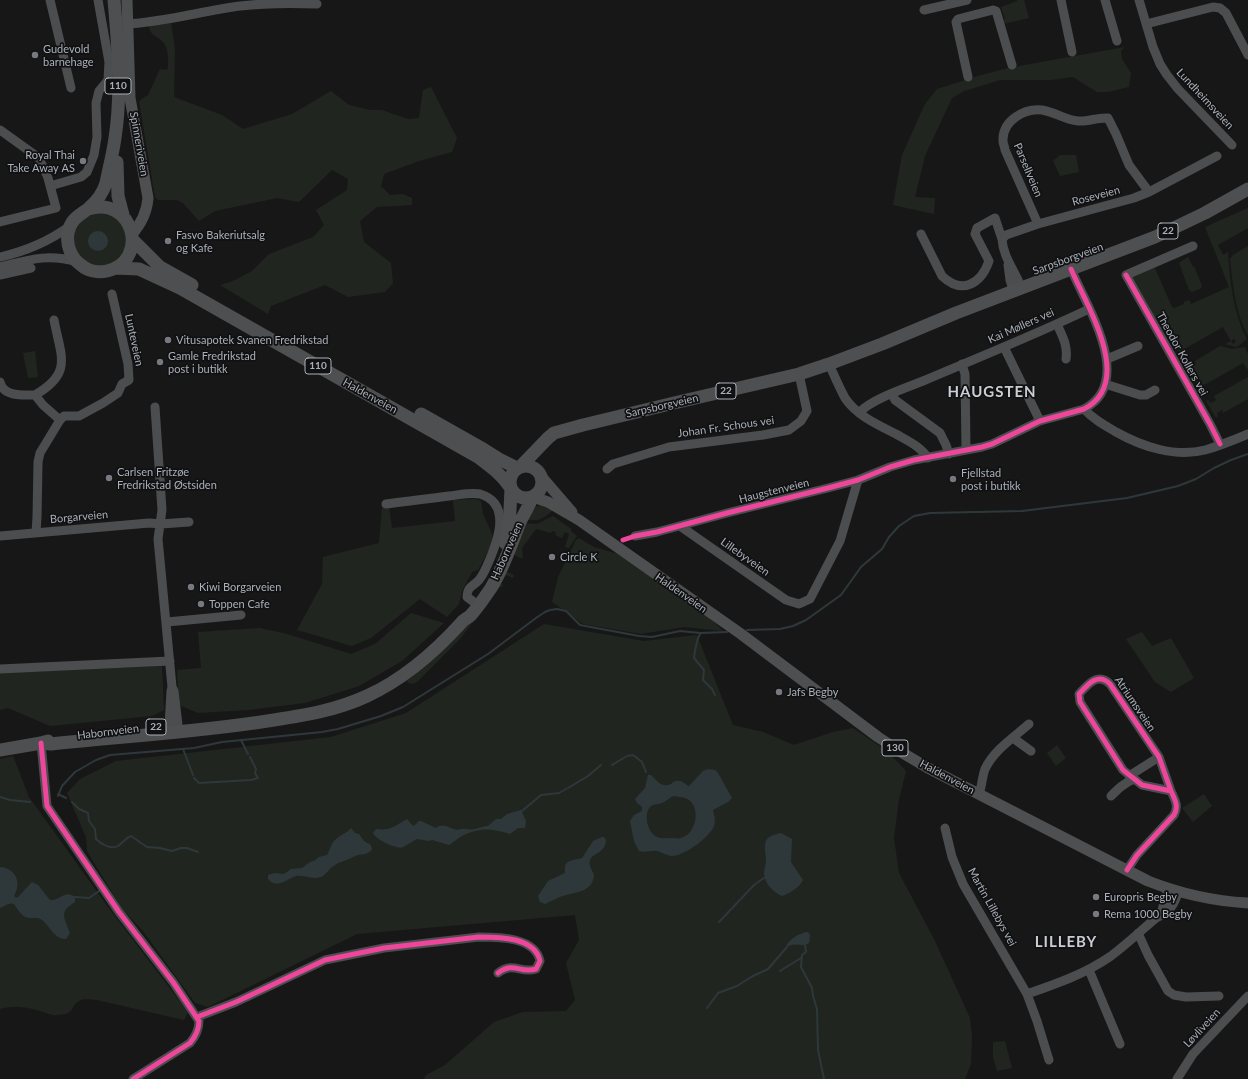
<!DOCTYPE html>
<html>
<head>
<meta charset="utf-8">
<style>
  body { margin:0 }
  canvas { display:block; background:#171717 }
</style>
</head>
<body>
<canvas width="1248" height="1079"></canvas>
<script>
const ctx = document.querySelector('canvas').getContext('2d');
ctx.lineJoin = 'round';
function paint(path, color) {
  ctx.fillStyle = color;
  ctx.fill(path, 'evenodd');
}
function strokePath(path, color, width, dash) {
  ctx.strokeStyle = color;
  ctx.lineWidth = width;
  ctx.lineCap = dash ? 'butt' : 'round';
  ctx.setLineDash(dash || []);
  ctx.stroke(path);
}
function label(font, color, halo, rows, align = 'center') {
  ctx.font = font + ' Lato,sans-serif';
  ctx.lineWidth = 3.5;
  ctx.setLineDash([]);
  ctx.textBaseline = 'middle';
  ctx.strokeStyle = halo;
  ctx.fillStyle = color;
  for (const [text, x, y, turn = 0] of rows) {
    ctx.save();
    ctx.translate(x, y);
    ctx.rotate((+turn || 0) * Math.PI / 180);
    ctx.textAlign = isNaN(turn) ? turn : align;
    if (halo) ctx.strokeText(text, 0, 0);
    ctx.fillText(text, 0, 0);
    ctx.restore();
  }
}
paint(new Path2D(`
  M 1017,0 L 1024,0 L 1029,18 L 1003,24 L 1002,21 L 1005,19 L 1001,7 L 1017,1 Z
  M 171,22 L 175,50 L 174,97 L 222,115 L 243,129 L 292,114 L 331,91 L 349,105 L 370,110 L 382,110 L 408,119 L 419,118 L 423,90 L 431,87 L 457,138 L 452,152 L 419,161 L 384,174 L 381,186 L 390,195 L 403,194 L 412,198 L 412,205 L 377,207 L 360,221 L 364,242 L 391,263 L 393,283 L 385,292 L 348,297 L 325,285 L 271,306 L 268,314 L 220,285 L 233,281 L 252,271 L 269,254 L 313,237 L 324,225 L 316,210 L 347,190 L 348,179 L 332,170 L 299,202 L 277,198 L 215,211 L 199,221 L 183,203 L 177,200 L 158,200 L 155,197 L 139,101 L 148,95 L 160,69 L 167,70 L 168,67 C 168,59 169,49 163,42 C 157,35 149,36 149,25 Z
  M 1125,47 L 1121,51 L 1122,59 L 1131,73 L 1129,87 L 1108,92 L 1097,92 L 1073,77 L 1050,80 L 1000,80 L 964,91 L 952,98 L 925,156 L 915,197 L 935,198 L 934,214 L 893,205 L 902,155 L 925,104 L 937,89 L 978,76 L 1008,68 Z
  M 1060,155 L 1076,155 L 1079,172 L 1060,176 L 1053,161 Z
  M 1248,208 L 1248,228 L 1218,245 L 1223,255 L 1228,252 C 1230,283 1233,312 1247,339 L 1237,347 L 1225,344 L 1231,341 L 1233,344 L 1236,342 L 1234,339 L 1231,341 L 1223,327 L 1179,352 L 1165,328 L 1160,330 L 1132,281 L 1132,275 L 1154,266 L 1172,307 L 1174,308 L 1184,304 L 1184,302 L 1189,300 L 1191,304 L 1229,287 L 1205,227 Z
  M 90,213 L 108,213 L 122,224 L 127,242 L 120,259 L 103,268 L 77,258 L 71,232 ZM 104,233 L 107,238 L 105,247 L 100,250 L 91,247 L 89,241 Z
  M 1248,246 L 1248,336 C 1235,312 1233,286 1230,259 L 1233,255 Z
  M 1188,257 L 1193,267 L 1194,266 L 1202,286 L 1200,289 L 1192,292 L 1189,290 L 1179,263 Z
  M 1220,346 L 1232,349 L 1245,347 L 1248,354 L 1248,370 L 1243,363 L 1199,388 L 1186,366 L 1188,364 L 1191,367 L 1196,364 L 1195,361 Z
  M 35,351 L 38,377 L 28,378 L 23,353 Z
  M 1248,377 L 1248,399 L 1223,413 L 1222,410 L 1217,413 L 1218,416 L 1216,418 L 1206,401 L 1208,400 L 1211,403 L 1216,400 L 1214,396 Z
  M 475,499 L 481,501 L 483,514 L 492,534 L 493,542 L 478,570 L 472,572 L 462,591 L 459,604 L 447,617 L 420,599 L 371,638 L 352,646 L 297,630 L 322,584 L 323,557 L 379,543 L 382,507 L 389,506 L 392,528 L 455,521 L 453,500 Z
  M 541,505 L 554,509 C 546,517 538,523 526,519 L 535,507 Z
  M 553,516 L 571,529 L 571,531 L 577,536 L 569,548 L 565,547 L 569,534 L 565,532 L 562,538 L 555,535 L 556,532 L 552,531 L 551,533 L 536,529 L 522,548 L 523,558 L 520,558 L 515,555 L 514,550 L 523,523 L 537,524 Z
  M 579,538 L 594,547 L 618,554 L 706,614 L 723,631 L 684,627 L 641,634 L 583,624 L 552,602 L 558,577 L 576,540 Z
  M 507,572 L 514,575 L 513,578 L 506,575 L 501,583 L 503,586 L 495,590 L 485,607 L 459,640 L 418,681 C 414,684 411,685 407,682 L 407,681 L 503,574 Z
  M 411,613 L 444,623 L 402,661 L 359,686 L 305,703 L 248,710 L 198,713 L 179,705 L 177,670 L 201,668 L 198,632 L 260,628 L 287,634 L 351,654 L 375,644 Z
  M 544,624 L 644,641 L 697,635 L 733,725 L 763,732 L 794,745 L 833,732 L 853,728 L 887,751 L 906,771 L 899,799 L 894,838 L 899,873 L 935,941 L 970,1018 L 972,1037 L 971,1064 L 965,1079 L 424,1079 L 426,1075 L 445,1065 L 494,1022 L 523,1012 L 566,1011 L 575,1000 L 566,963 L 579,940 L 575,915 L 357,934 L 208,1007 L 195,1003 L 143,931 L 122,909 L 87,851 L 86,837 L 67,793 L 80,779 L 116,761 L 331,737 L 406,713 Z
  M 1142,632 L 1152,646 L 1171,638 L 1194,678 L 1171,692 L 1155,682 L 1126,639 Z
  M 162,666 L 164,710 L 152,716 L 50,726 L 8,708 L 0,710 L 0,673 Z
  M 1057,745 L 1066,758 L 1056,766 L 1047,753 Z
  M 13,756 L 29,797 L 108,907 L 188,1012 L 184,1020 L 97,1000 C 91,1000 84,998 79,1001 C 69,1007 77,1014 57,1015 C 52,1016 45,1012 40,1011 C 27,1007 13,1005 0,1009 L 0,759 Z
  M 1204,794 L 1212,806 L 1193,822 L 1182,808 Z
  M 1005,1041 L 1012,1068 L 997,1071 L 993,1057 L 993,1042 Z`), '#20251f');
paint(new Path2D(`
  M88 241a10 10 0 1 1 20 0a10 10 0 1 1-20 0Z
  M 708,769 L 715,770 L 718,773 L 732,798 L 728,802 L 713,810 C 714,816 716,820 714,826 C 710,837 684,856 672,856 C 667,856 662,852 657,851 C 651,850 645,853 639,851 L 634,841 L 630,821 L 634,815 L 642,811 L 642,807 L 637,803 L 635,799 L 645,788 L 648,775 L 651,775 C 657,781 662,788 671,784 C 674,782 673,781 677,781 C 682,780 684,784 689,786 L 703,771 ZM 674,796 C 679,797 685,797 689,800 C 701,809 696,834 681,838 C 678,839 675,838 672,838 C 666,838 662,839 657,837 C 648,833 643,815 650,807 C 654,803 659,805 664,802 C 668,800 670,797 674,796 Z
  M 521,810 L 526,821 L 525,828 L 518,828 L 510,834 C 492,829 482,827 464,835 C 459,837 454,842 449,845 L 432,840 L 429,841 L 417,839 C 414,840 406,846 403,847 C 397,850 375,839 373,833 L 376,829 C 391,831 394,826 407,819 L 413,826 L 415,825 L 419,821 L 421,821 L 436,828 C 444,822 449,829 458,830 C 467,827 468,831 475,829 C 480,828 483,826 488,826 L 496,819 L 501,819 L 507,814 Z
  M 351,828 L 355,833 L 359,834 L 364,841 L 371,845 L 372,850 C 366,855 364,854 358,855 C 354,856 352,858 349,859 C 345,861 339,862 335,865 C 329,868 327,874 321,877 C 312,880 304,875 296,876 C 286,879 278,890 268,879 L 268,875 L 275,873 L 284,874 L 291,869 L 302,868 L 310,862 L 314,861 L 319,857 L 327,855 C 330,850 331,844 335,840 C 340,835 347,833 351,828 Z
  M 781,833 L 792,839 L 791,862 L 803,880 C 801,886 789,894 782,896 C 774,893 764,883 764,873 C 764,869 766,865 766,860 C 766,855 763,844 767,839 C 769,836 777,834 781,833 Z
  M 602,837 L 604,837 L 606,840 C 605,857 587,851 590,866 C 591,869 593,872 594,875 C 593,891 578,892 566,895 C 558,897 552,901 545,904 L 540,902 L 538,896 L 548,881 L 565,873 C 565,871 565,868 565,866 C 567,859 577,860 582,858 L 593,841 Z
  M 0,867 C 16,868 22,883 14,896 L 16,898 L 18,897 L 32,882 L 38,885 L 50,900 C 60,901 65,889 75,897 L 75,902 C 72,904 69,906 67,908 C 60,915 68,926 70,933 L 66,939 C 54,939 50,926 42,920 C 39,918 37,918 33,918 C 23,919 19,912 14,904 C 9,902 5,906 0,908 Z
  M 808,932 L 810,935 L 809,943 C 801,948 797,941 787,947 L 786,946 C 790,939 799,933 808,932 Z`), '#2e383b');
strokePath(new Path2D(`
  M 747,630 L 780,629 L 793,626 L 806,620 L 841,595 L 861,567 L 882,549 L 889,537 L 899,526 L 914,516 L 930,513 L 1022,511 L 1127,498 L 1178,486 L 1196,479 L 1214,468 L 1231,460 L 1248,454
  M 700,634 C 696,641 695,651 694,658 L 704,670 L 703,680 L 712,689 L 715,695
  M 241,740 L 248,754
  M 183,749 L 193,775
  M 612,765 L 627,756 L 633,755 L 642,762 L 646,772
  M 194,778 L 199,783 L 251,780 L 258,778 L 255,773 L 256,769 L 250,757
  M 568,788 L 588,776 L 601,765
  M 58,794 L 66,798
  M 58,796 L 62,786 L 75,772 L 96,760 L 110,755 L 194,748 L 222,742 L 322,732 L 338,729 L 381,716 L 403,707 L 488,654 L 536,618 L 545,612 L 550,610 L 557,609 L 566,611 L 580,625 L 639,636 L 652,637 L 680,631 L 700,633 L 727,632
  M 0,797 L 10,800 L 30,802
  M 72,802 L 79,809 L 88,813 L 89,821 L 95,829 L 96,839 C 101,844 111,850 118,846 C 123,843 125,838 131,836 L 147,847 L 160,848 L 172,851 L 181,848 L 187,848 L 198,852
  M 522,811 L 541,795 L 559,793 L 566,789
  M 75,897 L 89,898 L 99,891
  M 719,922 L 754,885 L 764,878
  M 805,945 L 806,952 L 802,955 L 801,967 L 812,988 L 813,996 L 817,1009 L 818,1050 L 824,1079
  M 780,971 L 801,958
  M 707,1008 L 718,993 L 737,986 L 751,977 L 768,969 L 787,947`), '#2e383b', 2);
strokePath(new Path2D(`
  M 50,0 L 71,88
  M 1061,0 L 1072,52
  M 1105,0 L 1117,41
  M 1139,0 L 1153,47 L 1160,64 L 1167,75 L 1178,89 L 1232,145
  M 924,10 L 967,0
  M 127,24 C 165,22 202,11 240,6 C 266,3 291,3 317,4
  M 1146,24 L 1213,7 L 1220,8 L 1226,13 L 1248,55
  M 968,77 L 956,22 L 958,19 L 993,10 L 996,11 L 997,14 L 1012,65
  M 0,130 L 39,158 L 48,178 L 56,208 L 0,222
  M 50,186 L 81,177 L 87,172 L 94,155 L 97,137 L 96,103 L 99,91 L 108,80 L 109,62 L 98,0
  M 1038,224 L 1005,150 C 1005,147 1003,144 1003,141 C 1002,121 1024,108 1042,110 C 1055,112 1065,120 1078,121 C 1088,122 1098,117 1108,118 L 1116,134 L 1129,165 L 1149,192
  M 921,234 L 942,276 C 962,295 981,284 989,261 L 975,234 L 977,228 L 995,218 L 1002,239
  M 1193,246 L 1126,275 L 1210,424 L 1220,444
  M 0,257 C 27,251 48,242 70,226
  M 1008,265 L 1010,280 L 1013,290
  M 0,267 C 28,260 48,253 77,262
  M 0,275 L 31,268
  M 1021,287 C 1015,271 1003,257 1002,239 L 1006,235 L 1038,224 L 1134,198 L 1149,192 L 1217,156
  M 1057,324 C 1062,336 1068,345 1066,359
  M 1004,347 L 1040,421
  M 1107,359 L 1138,346
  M 829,364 C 834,375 839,387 845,398 C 856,415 878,425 896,434 C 908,441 920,446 928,458
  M 962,364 L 965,374 L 966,450
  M 0,382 C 3,397 23,395 35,395 L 43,405 L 60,420
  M 1105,384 L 1140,395 L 1146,395 L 1155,390
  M 892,394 L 895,400 L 940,433 L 946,445 L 949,454
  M 35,395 C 73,373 61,357 54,320
  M 155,407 L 162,510 L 158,539 L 172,687 L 174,691 L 178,725 L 173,733 L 169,726 L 171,691 L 172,687
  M 1084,409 C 1093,419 1104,425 1116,432 C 1141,446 1175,458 1205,450 C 1219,446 1234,440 1248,434
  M 860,412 C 872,399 906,388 923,381 C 979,357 1035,335 1089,309
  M 607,469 L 613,464 L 669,447 L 763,435 L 789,430 L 801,421 L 807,411 L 799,374
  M 386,504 C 407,501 428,499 449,496 C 459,495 471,492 480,494 C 514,504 496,546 486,568 C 484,572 482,577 478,581 C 472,587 467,587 467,597 L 478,605
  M 680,526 L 786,600 L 799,604 L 810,599 L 840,541 L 858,480
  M 36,533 L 37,517 L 38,462 L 40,453 L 60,420 L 64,416 L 79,416 L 103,403 L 118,393 L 122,384 L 129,380 L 128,364 L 112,294
  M 0,536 L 149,523 L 161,524 L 189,522
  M 635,536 L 657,532 L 727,513 L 828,488 L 858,480 L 890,467 L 914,460 L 982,447 L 992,444 L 1040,421 L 1084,409 C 1136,382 1086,305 1071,269
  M 167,622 L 241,615
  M 0,669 L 170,661
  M 1013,738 L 1031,751
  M 41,743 L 47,806 L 119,912 L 173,982 L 199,1021 C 199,1030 196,1036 190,1043 L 133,1079
  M 1129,776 L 1159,757
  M 979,794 C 982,786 982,777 985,769 C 994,750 1014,737 1029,724
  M 1111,796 C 1118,789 1124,783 1134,779
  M 945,828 L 952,857 L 963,884 L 1027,994
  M 1127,870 L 1137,855 L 1174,815 C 1179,806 1175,800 1171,791 L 1142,785 L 1123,770 L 1080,702 L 1079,694 C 1088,684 1098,672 1110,684 L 1159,757 L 1171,791
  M 1158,917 C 1169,913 1175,904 1178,892
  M 1138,933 L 1148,955 L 1168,991 L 1174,995 L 1186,997 L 1219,996
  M 1089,970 L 1120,1044
  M 197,1017 L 236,1002 L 325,960 L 384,948 L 479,937 C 499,937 535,937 540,961 L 536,969 C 520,974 514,961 498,973
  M 1049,1060 L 1037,1021 L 1027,994 C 1056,984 1085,974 1111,956 C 1127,944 1142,930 1157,917 L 1162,910 L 1168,889
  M 1177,1079 L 1193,1054 L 1248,996`), '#4b4d4f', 9);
strokePath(new Path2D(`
  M 127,0 L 130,98 L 148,198 C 147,211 141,224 132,234
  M 541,476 L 572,512
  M 533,497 L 548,502 L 579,520 L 741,634 L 878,737 L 901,752 L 928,768 L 1148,881 C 1181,894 1213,901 1248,903`), '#4e4f51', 11);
strokePath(new Path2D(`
  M 117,162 L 118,196 L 123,215
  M 88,209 C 134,195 150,261 107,271 C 98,273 88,271 81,265 C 71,258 66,245 68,233 C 71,218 79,216 89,208 C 97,201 103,193 106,183 C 109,168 113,153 115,138 C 122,93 118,45 114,0
  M 133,240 L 160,267 L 192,285
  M 115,268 L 139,269 L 180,288 L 478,457 C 490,466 501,474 510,487
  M 421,414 L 483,449 L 499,459 L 517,468
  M510 482a16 16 0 1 1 32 0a16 16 0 1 1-32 0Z
  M 520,467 L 548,438 L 554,433 L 583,425 L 674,403 L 799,374 L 829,364 L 882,344 L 956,313 L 1155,237 L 1205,213 L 1248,189
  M 505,543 L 509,530 L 511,489
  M 41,743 L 51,744 C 126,736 200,732 274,720 C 306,715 337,710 367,696 C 404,679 434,653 462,622 C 464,619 468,618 471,615 C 478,607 485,597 491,588 C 504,567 511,545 520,522 C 524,514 529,506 532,498
  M 0,750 L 41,743 L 48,741`), '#4d4f51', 13);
strokePath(new Path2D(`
  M 1126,275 L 1210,424 L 1220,444
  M 623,540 L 635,536 L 657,532 L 727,513 L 828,488 L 858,480 L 890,467 L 914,460 L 982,447 L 992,444 L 1040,421 L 1084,409 C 1136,382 1086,305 1071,269
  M 41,743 L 47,806 L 119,912 L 173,982 L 199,1021 C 199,1030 196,1036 190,1043 L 133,1079
  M 1127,870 L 1137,855 L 1174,815 C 1179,806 1175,800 1171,791 L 1142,785 L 1123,770 L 1080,702 L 1079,694 C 1088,684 1098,672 1110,684 L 1159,757 L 1171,791
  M 197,1017 L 236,1002 L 325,960 L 384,948 L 479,937 C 499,937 535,937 540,961 L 536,969 C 520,974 514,961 498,973`), '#ed469a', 5);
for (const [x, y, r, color] of [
  [35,55,4,"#767a7f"],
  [83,161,4,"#767a7f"],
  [168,241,4,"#767a7f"],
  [168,340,4,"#767a7f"],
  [160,362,4,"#767a7f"],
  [109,478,4,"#767a7f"],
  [953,479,4,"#767a7f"],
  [552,557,4,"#767a7f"],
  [191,587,4,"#767a7f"],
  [201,604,4,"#767a7f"],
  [779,692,4,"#767a7f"],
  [1096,897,4,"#767a7f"],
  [1096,914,4,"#767a7f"]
]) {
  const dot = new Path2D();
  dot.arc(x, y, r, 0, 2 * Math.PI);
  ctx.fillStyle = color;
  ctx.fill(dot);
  strokePath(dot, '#111113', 1.5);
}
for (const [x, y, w] of [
  [118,86,26],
  [1168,231,20],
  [318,366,26],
  [726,391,20],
  [156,727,20],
  [895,748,26]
]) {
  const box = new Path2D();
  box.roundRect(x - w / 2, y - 8, w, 16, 3);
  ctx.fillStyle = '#111113';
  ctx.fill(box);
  strokePath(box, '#a9b0b7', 1);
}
label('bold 10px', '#a9b0b7', null, [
  ["110",118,86],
  ["22",1168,231],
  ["110",318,366],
  ["22",726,391],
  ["22",156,727],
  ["130",895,748]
]);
label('11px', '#a9b0b7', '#111113', [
  ["Gudevold",43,49],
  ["barnehage",43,62],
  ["Royal Thai",75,155,"right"],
  ["Take Away AS",75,168,"right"],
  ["Fasvo Bakeriutsalg",176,235],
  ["og Kafe",176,248],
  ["Vitusapotek Svanen Fredrikstad",176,340],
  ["Gamle Fredrikstad",168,356],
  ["post i butikk",168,369],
  ["Carlsen Fritzøe",117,472],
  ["Fredrikstad Østsiden",117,485],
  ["Fjellstad",961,473],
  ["post i butikk",961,486],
  ["Circle K",560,557],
  ["Kiwi Borgarveien",199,587],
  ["Toppen Cafe",209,604],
  ["Jafs Begby",787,692],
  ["Europris Begby",1104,897],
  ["Rema 1000 Begby",1104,914]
], 'left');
label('11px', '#a9b0b7', '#111113', [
  ["Lundheimsveien",1205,99,47],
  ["Spinneriveien",139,144,80],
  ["Parsellveien",1028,170,67],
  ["Roseveien",1096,196,-15],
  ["Sarpsborgveien",1068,259,-20],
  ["Kai Møllers vei",1021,326,-24],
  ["Lunteveien",134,340,78],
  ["Theodor Kollers vei",1182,354,61],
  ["Haldenveien",370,396,29],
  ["Sarpsborgveien",662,406,-13],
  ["Johan Fr. Schous vei",726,427,-8],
  ["Haugstenveien",774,491,-14],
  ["Borgarveien",79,517,-5],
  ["Habornveien",507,551,-66],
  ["Lillebyveien",745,557,35],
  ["Haldenveien",681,593,35],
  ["Atriumsveien",1135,704,56],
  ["Habornveien",108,732,-7],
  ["Haldenveien",947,777,28],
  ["Martin Lillebys vei",992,907,61],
  ["Løvliveien",1202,1028,-47]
]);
ctx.letterSpacing = '1px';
label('bold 15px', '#caced3', '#111113', [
  ["HAUGSTEN",992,392],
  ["LILLEBY",1066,942]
]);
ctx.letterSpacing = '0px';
</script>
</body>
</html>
